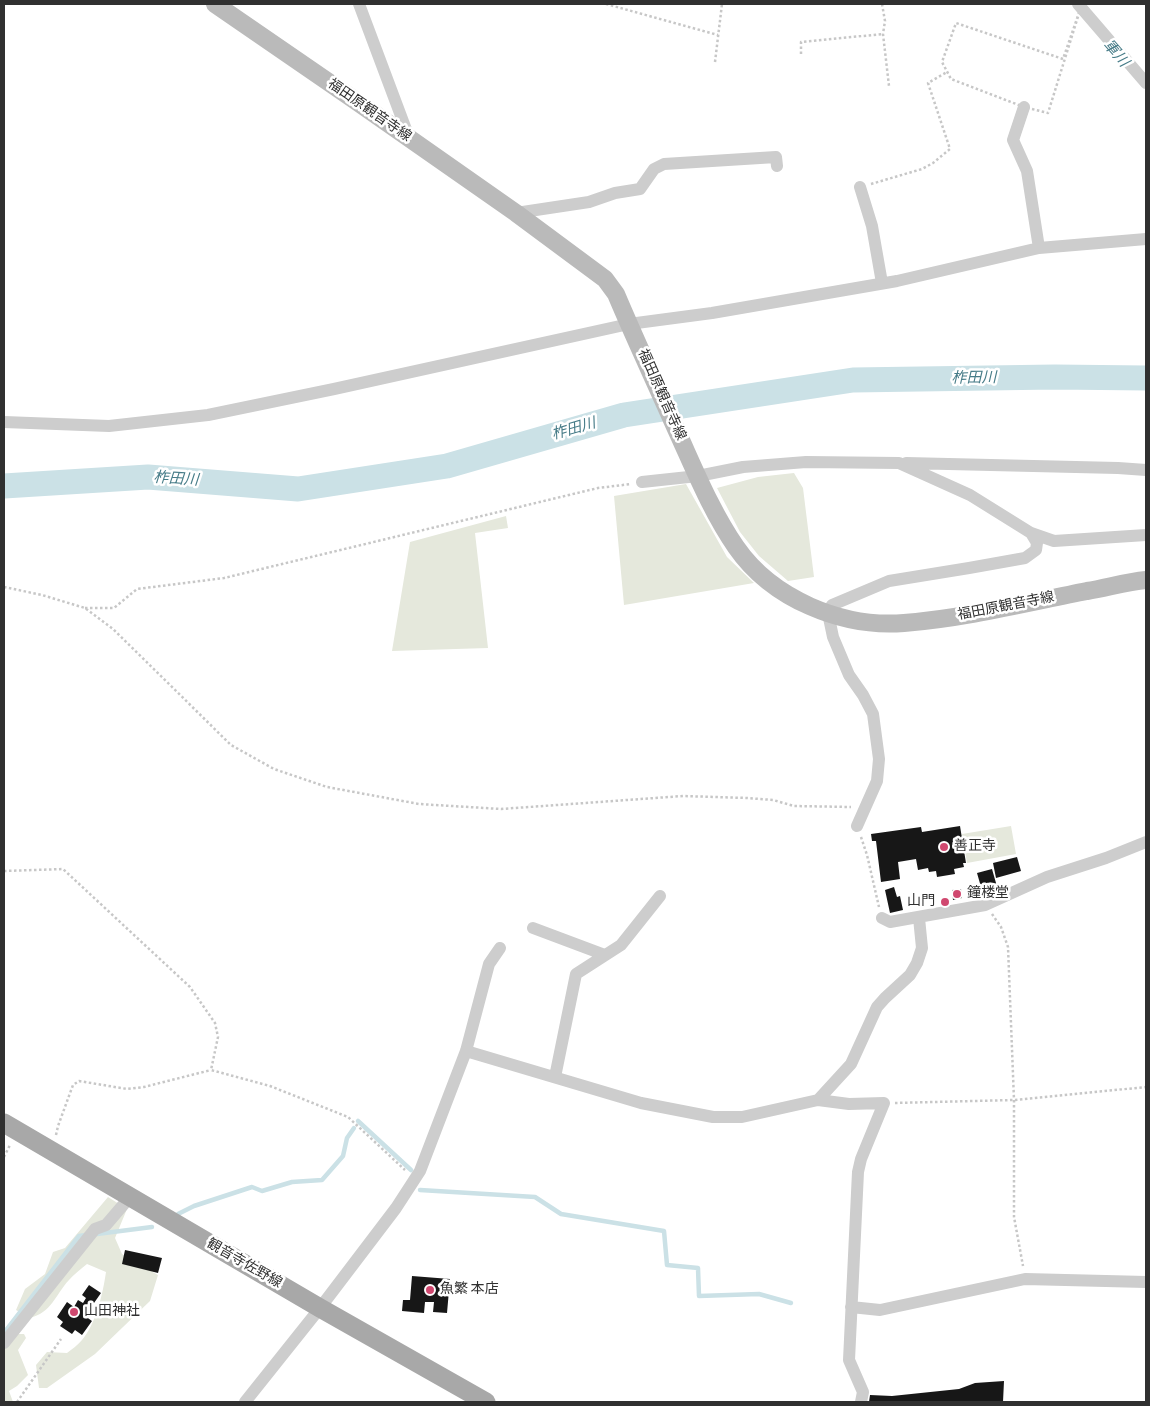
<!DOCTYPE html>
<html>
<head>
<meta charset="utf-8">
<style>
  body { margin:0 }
  #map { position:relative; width:1150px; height:1406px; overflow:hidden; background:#fff; font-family:"Source Sans 3",sans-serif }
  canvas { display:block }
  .frame { position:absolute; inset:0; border:5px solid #303030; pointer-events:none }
</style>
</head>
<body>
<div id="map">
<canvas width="1150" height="1406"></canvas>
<div class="frame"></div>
</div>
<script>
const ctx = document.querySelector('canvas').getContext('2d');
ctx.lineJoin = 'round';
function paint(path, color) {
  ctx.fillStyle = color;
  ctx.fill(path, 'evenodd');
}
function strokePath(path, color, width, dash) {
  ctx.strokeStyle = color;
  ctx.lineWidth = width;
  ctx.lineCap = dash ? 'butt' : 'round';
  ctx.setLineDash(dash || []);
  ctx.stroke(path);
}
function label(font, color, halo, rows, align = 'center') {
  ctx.font = font + ' "Source Sans 3","Noto Sans JP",sans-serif';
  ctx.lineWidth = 5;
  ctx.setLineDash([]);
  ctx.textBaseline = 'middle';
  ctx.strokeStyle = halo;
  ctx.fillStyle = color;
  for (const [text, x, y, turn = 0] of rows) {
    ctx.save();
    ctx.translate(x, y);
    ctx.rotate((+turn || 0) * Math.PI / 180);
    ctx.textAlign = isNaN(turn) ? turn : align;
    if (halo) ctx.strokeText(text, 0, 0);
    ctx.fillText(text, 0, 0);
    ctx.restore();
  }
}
paint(new Path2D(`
  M 794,473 L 803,488 L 814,577 L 788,581 L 759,556 L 740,532 L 717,488 L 758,477 Z
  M 686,484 L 727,557 L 754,583 L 624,605 L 614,496 Z
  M 506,516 L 508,528 L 475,533 L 488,648 L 392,651 L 410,542 Z
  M 1011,826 L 1016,854 L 967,863 L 962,834 Z
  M 108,1197 L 127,1209 L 115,1238 L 122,1254 L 158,1275 L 150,1301 L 95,1354 L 47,1388 L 39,1388 L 36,1365 L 47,1352 L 67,1353 C 72,1349 78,1345 82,1340 C 96,1324 103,1293 106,1272 L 87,1264 C 81,1269 74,1274 69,1280 C 55,1295 52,1313 29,1318 L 16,1310 L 25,1289 L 45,1274 L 53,1252 L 65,1248 Z
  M 6,1334 L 24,1334 L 26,1338 L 18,1350 L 28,1375 L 17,1386 L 9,1391 L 13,1402 L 4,1402 L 4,1336 Z`), '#e5e8dc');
strokePath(new Path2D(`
  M 358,1121 L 411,1170
  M 420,1190 L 535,1197 L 561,1214 L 664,1231 L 667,1265 L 698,1268 L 699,1296 L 759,1294 L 791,1303
  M 178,1214 L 194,1206 L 252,1187 L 262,1191 L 292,1182 L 322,1180 L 343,1156 L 347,1138 L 354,1128
  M 97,1234 L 152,1227
  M 4,1333 L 79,1236 L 86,1235`), '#cbe1e6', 4.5);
strokePath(new Path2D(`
  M 4,486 L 148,477 L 298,489 L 447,466 L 624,415 L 853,380 L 1055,377 L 1146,378`), '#cbe1e6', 25);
paint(new Path2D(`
  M 960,826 L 966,863 L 963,863 L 964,867 L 954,869 L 955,874 L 937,877 L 936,871 L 929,872 L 928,868 L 918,870 L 916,859 L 898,862 L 900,879 L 881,882 L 876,841 L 872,841 L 871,834 L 921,827 L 922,832 Z
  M 1017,857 L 1021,871 L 996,878 L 993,863 Z
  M 992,869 L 998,890 L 983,894 L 977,873 Z
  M 894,887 L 897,897 L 900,896 L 903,910 L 890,913 L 885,890 Z
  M 961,889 L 962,898 L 953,900 L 952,890 Z
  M 125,1250 L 162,1258 L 158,1273 L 122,1264 Z
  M 412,1276 L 450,1279 L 447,1313 L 433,1312 L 434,1302 L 425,1302 L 424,1313 L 402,1311 L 403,1300 L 410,1300 Z
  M 89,1285 L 101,1293 L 94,1303 L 90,1301 L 87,1306 L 90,1308 L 85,1316 L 92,1321 L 82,1335 L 75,1330 L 72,1334 L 60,1326 L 63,1322 L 57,1317 L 67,1302 L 74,1307 L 78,1300 L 83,1303 L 86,1298 L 82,1295 Z
  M 1004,1381 L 1003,1402 L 869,1402 L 870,1395 L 892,1396 L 959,1389 L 975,1383 Z`), '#171717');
strokePath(new Path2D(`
  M 606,4 L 718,35
  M 882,4 L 885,21 L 883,34 L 889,86
  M 1081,7 L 1048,113 L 1024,107 L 951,79 L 942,62 L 956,23 L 1063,59 Z
  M 801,54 L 801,42 L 883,34
  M 715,62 L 722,4
  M 871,184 L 922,169 L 933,163 L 950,149 L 928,83 L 947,72
  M 4,587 L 42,595 L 85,608 L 113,629 L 231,745 L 274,769 L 327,787 L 419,804 L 501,809 L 683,796 L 747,798 L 773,800 L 794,806 L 851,807
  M 85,608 L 114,608 L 137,589 L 224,578 L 598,488 L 631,484
  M 861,837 L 867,855 L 879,907
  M 4,871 L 63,869 L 190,987 L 215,1023 L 218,1037 L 211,1070 L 270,1086 L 348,1117 L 405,1170
  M 992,914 L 1001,927 L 1008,947 L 1014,1100 L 1014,1217 L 1023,1266
  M 895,1103 L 1014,1100 L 1146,1087
  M 56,1135 L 58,1126 L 73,1085 L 79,1081 L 127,1089 L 144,1087 L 211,1070
  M 4,1157 L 10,1145
  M 17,1402 L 61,1339`), '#c7c7c7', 2.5, [2.5, 2.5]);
strokePath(new Path2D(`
  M 359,4 L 410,140
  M 1078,4 L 1146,83
  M 1024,107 L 1013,140 L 1027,171 L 1039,248
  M 860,187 L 872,226 L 882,283
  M 516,213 L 589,202 L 615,193 L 640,189 L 654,169 L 664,164 L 776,157 L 777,166
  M 4,422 L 109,426 L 208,415 L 334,389 L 629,324 L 712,313 L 897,281 L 1039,248 L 1146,239
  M 906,463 L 1118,468 L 1146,470
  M 642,482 L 698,476 L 743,467 L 806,462 L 899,463 L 970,495 L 1031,533 L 1054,541 L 1146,535
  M 857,826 L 877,781 L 879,759 L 873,714 L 863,695 L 849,675 L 833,637 L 828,613 L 832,605 L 889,581 L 969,568 L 1025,558 L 1036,550 L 1037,543 L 1031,533
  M 882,918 L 890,922 L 985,905 L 1047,877 L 1106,858 L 1146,842
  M 533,928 L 605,955
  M 466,1051 L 641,1103 L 713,1117 L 742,1117 L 818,1100 L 849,1104 L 884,1103 L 861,1159 L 858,1172 L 849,1360 L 863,1392 L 861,1402
  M 555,1077 L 576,974 L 621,945 L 660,896
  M 818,1100 L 851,1064 L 877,1007 L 885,998 L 910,975 L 917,963 L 922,948 L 919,918
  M 851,1307 L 880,1310 L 1025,1279 L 1146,1282
  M 4,1343 L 95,1229 L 106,1225 L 130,1197
  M 245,1402 L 320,1308 L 396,1208 L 420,1171 L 466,1051 L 489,964 L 500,948`), '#cdcdcd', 12);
strokePath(new Path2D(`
  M 215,4 L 356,101 L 516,213 L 605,279 L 616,294 C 635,339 656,384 676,429 C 694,468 711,511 736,547 C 772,599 842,628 904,623 C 966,618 1026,603 1087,591 C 1106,588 1126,582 1146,580`), '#bababa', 18);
strokePath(new Path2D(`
  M 4,1123 L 320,1308 L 486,1402`), '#a8a8a8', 19);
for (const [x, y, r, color] of [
  [944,847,5,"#d0486f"],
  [957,894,5,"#d0486f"],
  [945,902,5,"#d0486f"],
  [430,1290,5,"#d0486f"],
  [74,1312,5,"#d0486f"]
]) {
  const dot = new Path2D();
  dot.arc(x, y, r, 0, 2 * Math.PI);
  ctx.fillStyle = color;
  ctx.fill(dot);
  strokePath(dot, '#fff', 2);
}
label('14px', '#303030', '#fff', [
  ["福田原観音寺線",369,111,35],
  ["福田原観音寺線",661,395,66],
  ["福田原観音寺線",1006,607,-11],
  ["観音寺佐野線",244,1264,30]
]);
label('14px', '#303030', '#fff', [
  ["善正寺",954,847],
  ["鐘楼堂",967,894],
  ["山門",935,902,"right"],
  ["魚繁 本店",440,1290],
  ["山田神社",84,1312]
], 'left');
label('italic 15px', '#477c88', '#fff', [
  ["軍川",1115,54,49],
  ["柞田川",974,379,-1],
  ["柞田川",574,430,-16],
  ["柞田川",176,480,4]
]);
</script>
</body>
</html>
